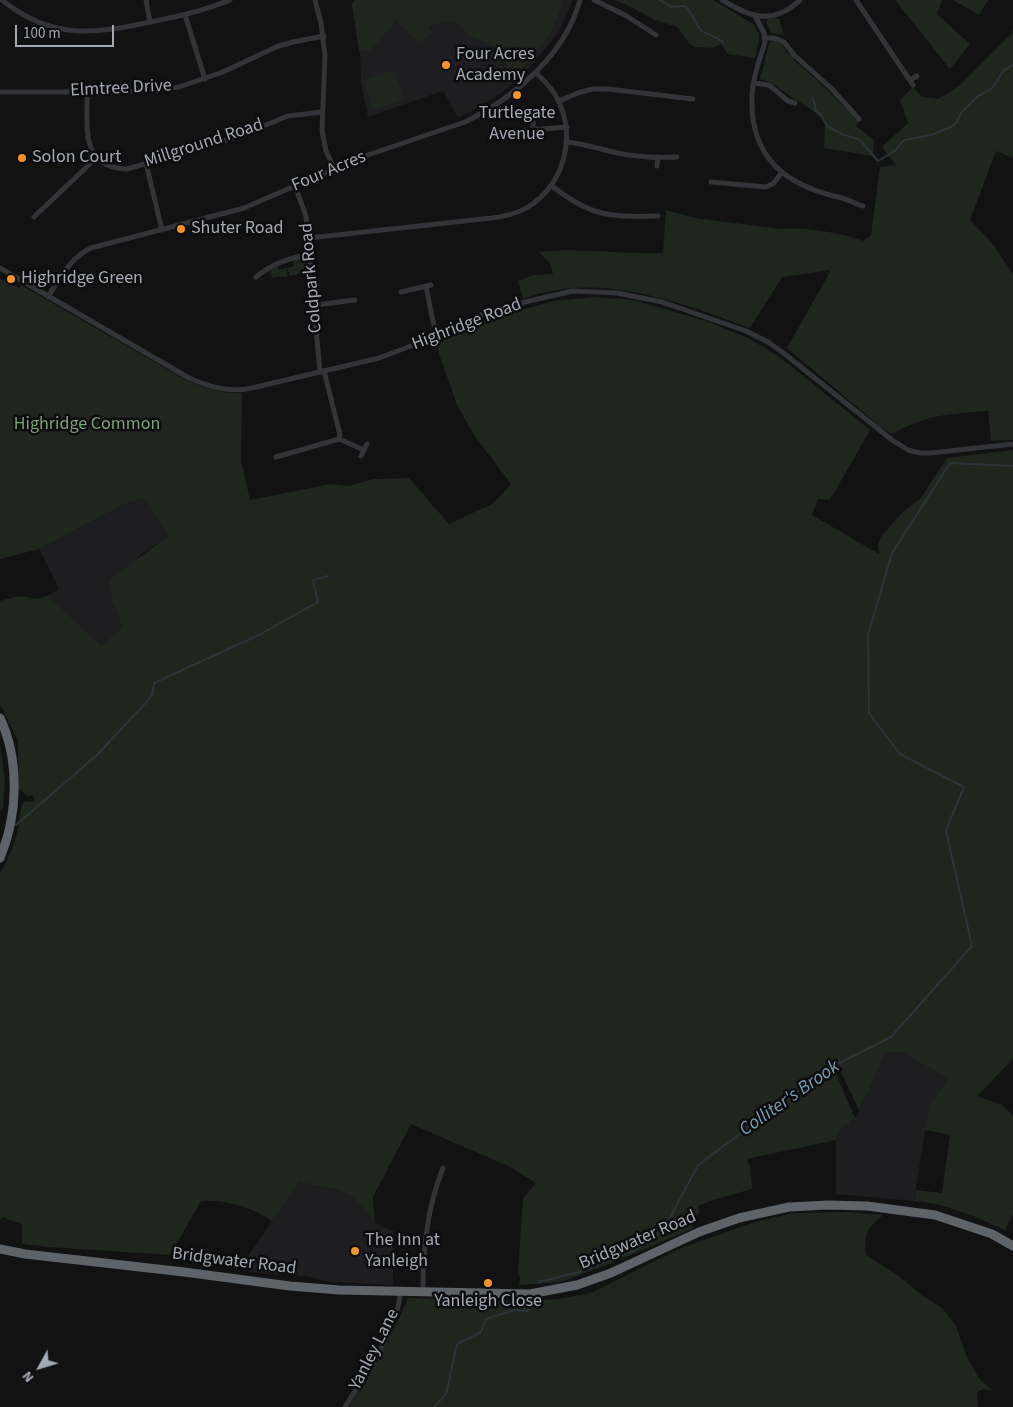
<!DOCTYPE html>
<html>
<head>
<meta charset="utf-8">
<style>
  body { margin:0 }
  #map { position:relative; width:1013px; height:1407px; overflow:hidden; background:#121213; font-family:"Source Sans 3",sans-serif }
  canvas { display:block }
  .north { position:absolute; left:15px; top:1342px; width:50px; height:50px; -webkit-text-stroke:4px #0d0d0e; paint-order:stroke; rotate:231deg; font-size:14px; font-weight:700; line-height:20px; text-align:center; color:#a3aab4 }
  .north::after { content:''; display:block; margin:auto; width:18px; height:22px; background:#a3aab4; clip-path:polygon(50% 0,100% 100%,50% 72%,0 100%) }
  .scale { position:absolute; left:15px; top:25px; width:99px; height:22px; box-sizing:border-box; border:2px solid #a3aab4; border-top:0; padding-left:6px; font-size:15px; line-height:18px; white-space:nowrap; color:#a3aab4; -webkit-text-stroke:4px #0d0d0e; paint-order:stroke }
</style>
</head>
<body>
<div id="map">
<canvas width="1013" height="1407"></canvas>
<div class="north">N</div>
<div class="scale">100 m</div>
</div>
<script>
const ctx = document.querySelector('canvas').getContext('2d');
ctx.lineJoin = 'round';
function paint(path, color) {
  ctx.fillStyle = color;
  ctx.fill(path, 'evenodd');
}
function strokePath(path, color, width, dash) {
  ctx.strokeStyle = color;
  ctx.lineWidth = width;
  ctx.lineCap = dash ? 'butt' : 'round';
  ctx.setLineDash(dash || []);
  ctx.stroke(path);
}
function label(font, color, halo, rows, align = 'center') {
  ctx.font = font + ' "Source Sans 3",sans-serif';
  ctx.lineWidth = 5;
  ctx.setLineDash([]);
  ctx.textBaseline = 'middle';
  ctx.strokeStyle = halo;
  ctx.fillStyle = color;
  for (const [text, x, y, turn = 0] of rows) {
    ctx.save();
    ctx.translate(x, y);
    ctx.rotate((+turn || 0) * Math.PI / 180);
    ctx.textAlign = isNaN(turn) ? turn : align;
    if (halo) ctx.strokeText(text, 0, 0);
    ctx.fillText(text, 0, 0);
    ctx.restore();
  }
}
paint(new Path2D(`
  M 355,0 L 573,0 L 559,32 L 526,72 L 500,94 L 476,109 L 458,118 L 443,91 L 368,117 L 361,82 L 360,53 L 352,4 Z
  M 145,498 L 168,536 L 140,555 L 113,603 L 122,627 L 101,646 L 48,595 L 59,589 L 39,549 L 127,503 Z
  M 884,1052 L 903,1052 L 939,1074 L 948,1078 L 929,1106 L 914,1201 L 836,1194 L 836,1140 L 838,1132 L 843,1125 L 854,1120 L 875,1078 Z
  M 299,1182 L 338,1190 L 354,1198 L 375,1223 L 393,1231 L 393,1285 L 329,1282 L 305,1276 L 249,1272 L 241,1266 Z`), '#1e1e20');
paint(new Path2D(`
  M 355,0 L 563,0 C 556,29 536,57 514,76 L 498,51 L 491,44 L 469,36 L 457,22 C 446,22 437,21 428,28 L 432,32 L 419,43 L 396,20 L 381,39 L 369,51 L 359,51 L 352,4 Z
  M 614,0 L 713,0 L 753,24 L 759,34 L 759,39 L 755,58 L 728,54 L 721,44 L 712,48 L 695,47 L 689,43 L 677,27 L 655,20 L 629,6 Z
  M 895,0 L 942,0 L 937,14 L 970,44 L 950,69 Z
  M 953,0 L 988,0 L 979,15 Z
  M 777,18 L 779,19 L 784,35 L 771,33 L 766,22 L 768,19 Z
  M 1013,27 L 1013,158 L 996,151 L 970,220 L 992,243 L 1013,274 L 1013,440 L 991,441 L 988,411 C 949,414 927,414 892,434 L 882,428 L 787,348 L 831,270 L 782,277 L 750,328 C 679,302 598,270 523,299 L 518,281 L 533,275 L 553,274 L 550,263 L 539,252 C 579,247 622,255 663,253 L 666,210 L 695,218 L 782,229 C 803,227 843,233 862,241 L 871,235 L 880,167 L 896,165 L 882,147 L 908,123 L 900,100 L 913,87 L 922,97 L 938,99 L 959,86 L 1012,33 Z
  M 773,40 L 781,43 L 788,54 L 791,54 L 795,61 L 821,84 L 859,122 L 855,125 L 874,140 L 873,156 L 824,148 L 825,122 C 814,110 804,105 790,96 C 780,89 772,82 760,79 L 769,44 Z
  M 394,70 L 404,99 L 374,110 L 363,81 Z
  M 304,258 L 306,260 L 307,272 L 290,276 L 287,268 L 294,266 L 293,260 Z
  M 277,266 L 279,270 L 286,268 L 288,276 L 272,278 L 270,271 Z
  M 0,279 L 19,288 L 21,285 L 186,380 C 204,388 221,394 242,393 L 241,460 L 250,500 L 331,484 L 348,486 L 374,479 L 409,478 L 449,524 L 494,503 L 511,484 L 474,435 L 457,405 L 435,342 L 485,320 L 554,301 L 594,297 L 633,300 L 706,321 L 748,338 L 781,358 L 870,430 L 830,500 L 818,499 L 812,515 L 879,554 L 878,544 L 882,535 L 904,511 L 920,499 L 947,458 L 1013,450 L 1013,1059 L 977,1096 L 1002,1105 L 1013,1115 L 1013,1214 L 1005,1230 C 976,1217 945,1203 914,1201 L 916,1190 L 942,1193 L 950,1135 L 925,1130 L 929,1106 L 948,1078 L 939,1074 L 903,1052 L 885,1052 L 875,1078 L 859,1110 L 838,1066 L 833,1067 L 855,1118 C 845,1128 840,1122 836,1140 L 747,1159 L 750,1166 L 752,1189 L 713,1200 L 698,1206 L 699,1212 L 692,1229 L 617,1261 L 561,1282 L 519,1285 L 520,1278 L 518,1273 L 523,1198 L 536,1183 L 508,1166 L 411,1124 L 373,1197 L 375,1223 L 354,1198 L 338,1190 L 299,1182 L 272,1221 C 251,1207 226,1199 201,1201 L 170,1255 L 49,1247 L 22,1244 L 22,1224 L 2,1217 L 0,1220 L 0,874 C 8,860 14,845 18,829 C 20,820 19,809 24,802 L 35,801 L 33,795 L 27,796 L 19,789 L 18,741 L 0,704 L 0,601 L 18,596 L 38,599 L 48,595 L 101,646 L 122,627 L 113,603 L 109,580 L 168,536 L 145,498 L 127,503 L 39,549 L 0,559 Z
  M 0,745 L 5,780 L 3,808 L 0,811 Z
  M 848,1212 L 883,1215 C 867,1229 864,1233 866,1255 L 899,1276 L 923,1296 L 942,1308 L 955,1324 L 967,1357 L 980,1380 L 994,1391 L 983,1389 L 977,1392 L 978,1407 L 349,1407 C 370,1371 392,1337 408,1298 L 527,1301 L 557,1299 L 591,1293 L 681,1248 L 755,1222 L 793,1213 Z`), '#1e261e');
strokePath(new Path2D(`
  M 660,0 L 671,7 L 685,6 C 693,13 694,23 701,30 C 707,35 716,36 723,42
  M 813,98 L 816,111 L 821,115 L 827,126 L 842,134 L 860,140 L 878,161 L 896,150 L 902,142 L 905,140 L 931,135 L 951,127 L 957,122 L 961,113 L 977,97 L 992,88 L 1004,70 L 1013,65
  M 16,825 L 98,754 L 152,696 L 154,683 L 259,635 L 318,602 L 313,580 L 328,576
  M 539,1282 L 579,1272 L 635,1250 L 663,1231 L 698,1165 L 829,1068 L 891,1037 L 972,946 L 946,830 L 964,787 L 900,754 L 869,713 L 868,635 L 892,553 L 950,463 L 1013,466
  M 434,1407 L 446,1394 L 457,1344 L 481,1332 L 486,1319 L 514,1310 L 527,1311 L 536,1304`), '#2a3439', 2);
strokePath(new Path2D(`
  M 2,0 C 53,41 95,34 155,21 C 181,16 206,10 230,0
  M 146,0 L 150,22
  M 315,0 L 321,23 L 325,55 L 322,131 L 326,151 L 334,168
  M 594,0 L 625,15 L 656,35
  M 722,0 C 750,17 773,26 800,0
  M 856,0 L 913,85
  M 185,15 L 205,79
  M 755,16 L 764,33 L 765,42 C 760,59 752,79 752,98 C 750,159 787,186 842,198 C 849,200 856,204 863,206
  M 765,38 L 774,38 L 784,42 L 794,55 L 831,88 L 859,119
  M 910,80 L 917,76
  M 754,83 L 769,85 L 788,101 L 795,103
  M 0,92 L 122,92 L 156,90 L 179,87 L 223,72 L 276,47 L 293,42 L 324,36
  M 87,92 C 88,127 79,167 127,169 L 234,138 L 288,116 L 322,112
  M 559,101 L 578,93 L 592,89 L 608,89 L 693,99
  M 533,114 L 533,130
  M 516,131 L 567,127
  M 567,142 C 584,144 600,149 617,153 C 637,157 657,158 677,157
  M 146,163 L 162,230
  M 657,166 L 658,158
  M 711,182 L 766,187 L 774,183 L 782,172
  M 295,186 L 306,216 L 320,372
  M 552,186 C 590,216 611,218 658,216
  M 34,217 L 96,158
  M 309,238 L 492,218 C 505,216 517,214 528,207 C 563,185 576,140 559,102 C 554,90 545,81 536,73
  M 0,268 L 189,378 C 210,387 229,393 252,388 L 379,358 L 419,343 L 483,314 L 529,301 L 573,291 L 617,293 L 662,302 L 746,331 L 768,342 L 786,355 L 892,440 L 908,450 L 920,453 L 931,453 L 1013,444
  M 256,277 C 272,264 290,257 310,255
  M 426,286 L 433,322 L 437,334
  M 401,292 L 431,285
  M 48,297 C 60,278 70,258 91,248 L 244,208 L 359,158 L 465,122 C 514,98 565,55 580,0
  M 315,305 L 355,300
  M 339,439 L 364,450
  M 361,456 L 367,444
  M 276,457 L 339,439 L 340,435 L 324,371
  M 423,1292 C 423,1249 427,1208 443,1168
  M 345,1407 C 364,1376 399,1328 400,1292`), '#333438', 5);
strokePath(new Path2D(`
  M 0,718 C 20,761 18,815 0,858
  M 0,1249 L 25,1254 L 184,1272 L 290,1286 L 339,1290 L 530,1294 L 577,1285 L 611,1273 L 699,1232 L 739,1218 L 789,1207 L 828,1205 L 867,1206 L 935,1215 L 992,1234 L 1013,1246`), '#5e6369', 9);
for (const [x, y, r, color] of [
  [446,65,5,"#f69527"],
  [517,95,5,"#f69527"],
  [22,158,5,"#f69527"],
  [181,229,5,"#f69527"],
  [11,279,5,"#f69527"],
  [355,1251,5,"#f69527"],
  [488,1283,5,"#f69527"]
]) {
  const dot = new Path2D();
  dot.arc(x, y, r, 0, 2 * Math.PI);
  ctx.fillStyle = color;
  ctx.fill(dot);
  strokePath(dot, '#0d0d0e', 2);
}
label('18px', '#a3aab4', '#0d0d0e', [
  ["Four Acres",456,55],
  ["Academy",456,76],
  ["Turtlegate",517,114,"center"],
  ["Avenue",517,135,"center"],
  ["Solon Court",32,158],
  ["Shuter Road",191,229],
  ["Highridge Green",21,279],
  ["The Inn at",365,1241],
  ["Yanleigh",365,1262],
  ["Yanleigh Close",488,1302,"center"]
], 'left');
label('18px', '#a3aab4', '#0d0d0e', [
  ["Elmtree Drive",121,89,-3],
  ["Millground Road",204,144,-18],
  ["Four Acres",329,172,-23],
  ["Coldpark Road",312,278,-95],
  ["Highridge Road",467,325,-21],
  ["Bridgwater Road",638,1241,-23],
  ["Bridgwater Road",234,1262,7],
  ["Yanley Lane",375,1350,-63]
]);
label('18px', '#7ca079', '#0d0d0e', [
  ["Highridge Common",87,425]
]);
label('italic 19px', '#789eb1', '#0d0d0e', [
  ["Colliter's Brook",790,1099,-35]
]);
</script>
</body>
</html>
